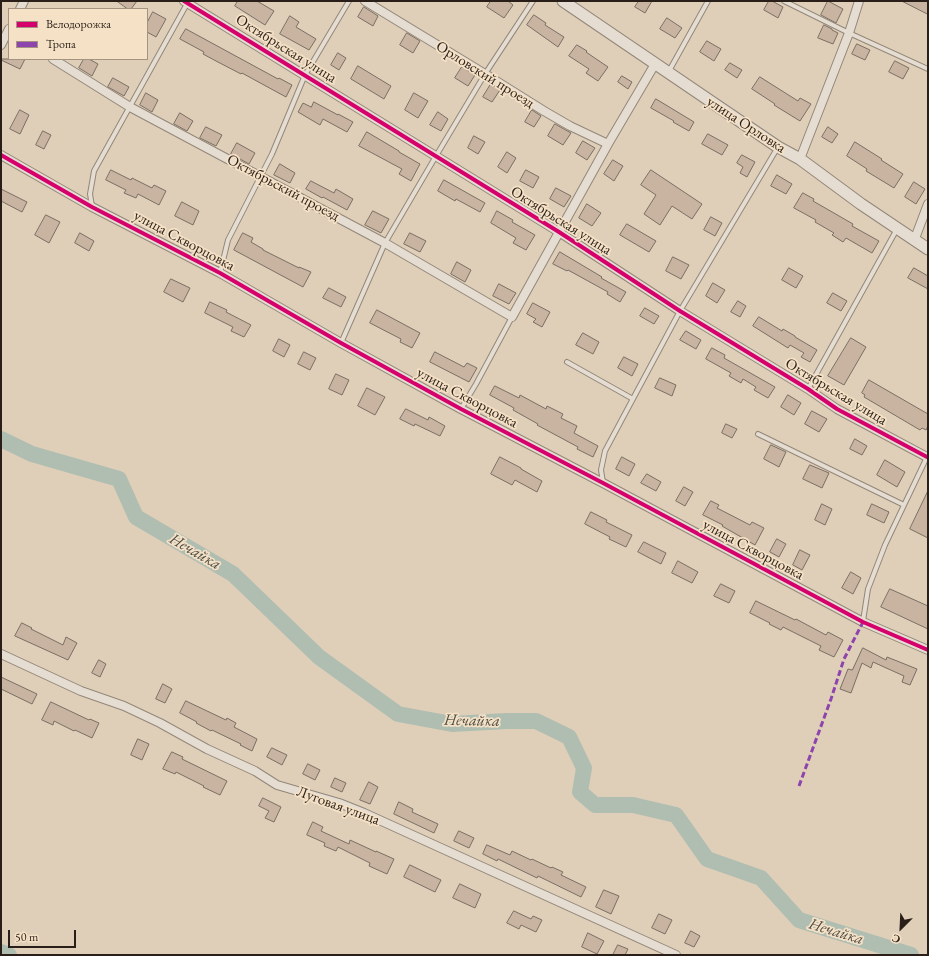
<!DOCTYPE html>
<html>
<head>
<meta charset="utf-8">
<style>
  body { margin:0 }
  #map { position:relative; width:929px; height:956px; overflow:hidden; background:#e0cfb8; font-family:"EB Garamond",serif }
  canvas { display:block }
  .frame { position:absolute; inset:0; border:2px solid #2a1f18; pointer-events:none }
  .legend { position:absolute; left:8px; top:8px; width:140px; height:52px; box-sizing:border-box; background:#f5e1c6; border:1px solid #a49380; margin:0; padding:5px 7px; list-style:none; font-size:12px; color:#2a1f18 }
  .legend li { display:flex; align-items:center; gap:8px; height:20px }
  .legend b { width:20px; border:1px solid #a49380 }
  .north { position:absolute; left:881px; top:908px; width:40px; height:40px; -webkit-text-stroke:3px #f5e1c6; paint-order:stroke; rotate:204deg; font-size:11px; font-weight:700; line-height:16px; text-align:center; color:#2a1f18 }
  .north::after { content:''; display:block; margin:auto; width:14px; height:18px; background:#2a1f18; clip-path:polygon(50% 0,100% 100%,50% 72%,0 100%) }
  .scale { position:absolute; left:8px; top:930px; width:68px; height:18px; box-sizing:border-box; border:2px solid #2a1f18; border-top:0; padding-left:5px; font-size:12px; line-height:14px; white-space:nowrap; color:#2a1f18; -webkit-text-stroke:3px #f5e1c6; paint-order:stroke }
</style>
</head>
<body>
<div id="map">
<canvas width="929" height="956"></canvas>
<div class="frame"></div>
<ul class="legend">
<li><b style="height:5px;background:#d6006c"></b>Велодорожка</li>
<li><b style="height:5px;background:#8e44ad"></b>Тропа</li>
</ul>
<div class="north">С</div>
<div class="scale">50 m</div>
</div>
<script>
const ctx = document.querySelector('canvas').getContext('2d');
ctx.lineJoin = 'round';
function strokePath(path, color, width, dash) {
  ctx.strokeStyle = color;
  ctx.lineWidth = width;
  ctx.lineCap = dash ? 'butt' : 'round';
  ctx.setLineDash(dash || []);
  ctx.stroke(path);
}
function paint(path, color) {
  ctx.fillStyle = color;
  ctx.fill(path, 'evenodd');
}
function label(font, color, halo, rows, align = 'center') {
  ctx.font = font + ' "EB Garamond",serif';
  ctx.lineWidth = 3.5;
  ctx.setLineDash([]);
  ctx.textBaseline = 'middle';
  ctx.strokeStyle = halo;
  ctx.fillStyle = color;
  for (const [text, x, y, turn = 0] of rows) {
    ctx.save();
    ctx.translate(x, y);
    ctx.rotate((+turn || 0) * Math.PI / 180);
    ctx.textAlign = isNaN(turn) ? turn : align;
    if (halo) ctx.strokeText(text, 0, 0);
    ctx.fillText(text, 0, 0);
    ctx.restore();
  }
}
strokePath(new Path2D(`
  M 1,439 L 32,454 L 119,479 L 136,517 L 233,574 L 319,657 L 398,714 L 452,724 L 507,721 L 536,721 L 569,737 L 584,768 L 580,792 L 595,805 L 633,805 L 676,815 L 707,859 L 761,878 L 799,920 L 911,955
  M 1,952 L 9,955`), '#b0beb2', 16);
const building = new Path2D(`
  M 117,1 L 137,1 L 131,9 L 128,9 Z
  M 238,1 L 257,1 L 274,11 L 265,25 L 235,6 Z
  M 491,1 L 508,1 L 513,5 L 504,18 L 487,7 Z
  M 639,1 L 652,1 L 645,13 L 635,7 Z
  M 769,1 L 772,1 L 783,7 L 778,18 L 764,10 Z
  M 828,1 L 843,9 L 836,23 L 821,15 Z
  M 902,1 L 928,1 L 928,14 Z
  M 364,7 L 378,16 L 373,26 L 358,17 Z
  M 153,12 L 166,19 L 156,37 L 147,32 L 147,23 Z
  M 534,15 L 546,23 L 545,25 L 564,37 L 558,47 L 527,25 Z
  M 290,16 L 299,22 L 296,27 L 316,39 L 309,50 L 280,34 Z
  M 667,18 L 682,28 L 675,38 L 660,29 Z
  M 824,25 L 832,29 L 832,30 L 838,33 L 833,44 L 818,38 Z
  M 186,29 L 278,79 L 279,78 L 292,85 L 286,97 L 242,73 L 241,74 L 216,61 L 203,54 L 204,52 L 180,39 Z
  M 407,33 L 420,41 L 413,53 L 400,45 Z
  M 707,41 L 721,49 L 714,61 L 700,52 Z
  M 857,44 L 870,50 L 865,60 L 852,54 Z
  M 577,45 L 587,51 L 586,52 L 608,67 L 598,81 L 586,73 L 589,69 L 569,56 Z
  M 338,53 L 346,58 L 339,70 L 331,65 Z
  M 1,59 L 25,59 L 20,69 L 1,60 Z
  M 84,59 L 89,59 L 98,64 L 92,76 L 79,68 Z
  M 895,61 L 909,68 L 903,79 L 889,72 Z
  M 730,63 L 742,70 L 737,78 L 725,70 Z
  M 358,66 L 391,86 L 384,99 L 351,79 Z
  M 462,67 L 475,75 L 468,86 L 455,78 Z
  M 622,76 L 632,82 L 628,89 L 618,82 Z
  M 760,77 L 798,101 L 800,98 L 811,104 L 800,121 L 774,105 L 775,104 L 752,89 Z
  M 113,78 L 129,87 L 124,96 L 108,87 Z
  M 491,84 L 500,90 L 492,102 L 483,97 Z
  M 146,93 L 158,100 L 152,112 L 140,105 Z
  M 414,93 L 428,101 L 418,118 L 405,110 Z
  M 656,99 L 694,122 L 689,131 L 673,122 L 674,121 L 651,108 Z
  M 314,102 L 338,115 L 338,114 L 353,122 L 347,132 L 323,119 L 320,125 L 298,112 L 303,103 L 311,107 Z
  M 20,110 L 29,115 L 20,134 L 10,129 Z
  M 532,110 L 541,116 L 534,127 L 525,122 Z
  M 438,112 L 448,119 L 441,131 L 430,125 Z
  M 180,113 L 193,121 L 187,131 L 174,124 Z
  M 555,124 L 571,133 L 563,145 L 548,136 Z
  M 206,127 L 222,135 L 216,146 L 200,138 Z
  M 828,127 L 838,134 L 832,143 L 822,137 Z
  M 43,131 L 51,135 L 44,149 L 36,145 Z
  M 367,132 L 399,151 L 399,152 L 420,164 L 411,181 L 399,174 L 402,169 L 359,146 Z
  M 708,134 L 728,145 L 722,155 L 702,144 Z
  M 474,136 L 485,142 L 478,154 L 468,148 Z
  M 583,141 L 595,148 L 587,160 L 576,153 Z
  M 855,142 L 882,159 L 881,160 L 903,174 L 894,188 L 866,171 L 867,169 L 847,156 Z
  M 237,143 L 255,153 L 249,164 L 231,154 Z
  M 507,152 L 516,158 L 507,173 L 498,167 Z
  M 742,155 L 755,162 L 747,177 L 740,173 L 743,167 L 737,163 Z
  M 613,160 L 623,166 L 614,181 L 604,174 Z
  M 280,164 L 295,173 L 290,183 L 274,175 Z
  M 111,170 L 131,180 L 132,178 L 152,188 L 154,185 L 166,191 L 159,205 L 138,194 L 136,198 L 124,193 L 126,190 L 106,180 Z
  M 526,170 L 539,177 L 533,188 L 520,181 Z
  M 651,170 L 702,204 L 692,219 L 672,206 L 660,225 L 644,214 L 656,195 L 641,185 Z
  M 777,175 L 792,184 L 786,194 L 771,186 Z
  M 444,180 L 485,203 L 480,212 L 456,199 L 455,201 L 438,191 Z
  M 311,181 L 334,193 L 336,189 L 353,199 L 347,210 L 323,197 L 322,198 L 306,189 Z
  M 914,182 L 925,189 L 916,204 L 905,197 Z
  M 556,188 L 571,196 L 564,207 L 550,199 Z
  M 1,189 L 27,202 L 22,212 L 1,201 Z
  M 803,193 L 814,199 L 813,201 L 853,224 L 852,226 L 879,241 L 872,253 L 846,238 L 843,242 L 832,235 L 834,233 L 815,222 L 816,220 L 794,208 Z
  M 182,202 L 199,211 L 193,225 L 175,216 Z
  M 587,204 L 601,213 L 592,226 L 579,218 Z
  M 373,211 L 389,219 L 381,233 L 365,225 Z
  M 497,211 L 513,220 L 512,222 L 535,235 L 526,250 L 513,243 L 516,238 L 491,223 Z
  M 46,215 L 60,222 L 49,243 L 35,235 Z
  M 711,217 L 722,223 L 715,236 L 704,230 Z
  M 627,224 L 656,241 L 649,252 L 620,235 Z
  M 80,233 L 94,241 L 89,251 L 75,243 Z
  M 243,233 L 253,238 L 251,242 L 263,249 L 263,250 L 299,268 L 299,267 L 311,272 L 303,287 L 234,250 Z
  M 410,233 L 426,241 L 420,252 L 404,244 Z
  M 560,252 L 602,277 L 601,278 L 626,292 L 620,302 L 607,294 L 608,292 L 568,270 L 567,271 L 553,264 Z
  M 673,257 L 689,265 L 681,279 L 666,271 Z
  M 457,262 L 471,270 L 465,282 L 451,274 Z
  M 789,268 L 803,276 L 796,288 L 782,280 Z
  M 914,268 L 928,276 L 928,289 L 908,278 Z
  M 171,279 L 190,288 L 183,302 L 164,292 Z
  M 713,283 L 725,290 L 717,303 L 706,296 Z
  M 499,284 L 516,293 L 509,304 L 493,296 Z
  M 329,288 L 346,297 L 341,307 L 323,298 Z
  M 833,293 L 847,301 L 841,311 L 827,303 Z
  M 738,301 L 746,306 L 740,317 L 731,312 Z
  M 210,302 L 227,310 L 226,312 L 251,325 L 244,337 L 231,331 L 233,327 L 205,313 Z
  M 533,303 L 550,312 L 542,327 L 533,322 L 536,319 L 527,314 Z
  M 645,308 L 659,316 L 654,324 L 640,316 Z
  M 377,310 L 420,333 L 412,348 L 400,342 L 401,339 L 370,323 Z
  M 759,317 L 782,331 L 783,329 L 795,336 L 795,337 L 817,350 L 810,362 L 801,357 L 804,353 L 790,345 L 788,348 L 753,326 Z
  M 686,331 L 701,340 L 696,349 L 680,340 Z
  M 583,333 L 599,342 L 593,354 L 576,345 Z
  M 851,338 L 866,347 L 844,385 L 828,376 Z
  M 279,339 L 290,345 L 284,357 L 273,351 Z
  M 712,348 L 725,355 L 724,358 L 775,387 L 768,398 L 754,390 L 756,387 L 743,379 L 741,383 L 729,376 L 731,373 L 706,359 Z
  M 304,352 L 316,358 L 310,370 L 298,364 Z
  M 435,352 L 464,367 L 467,363 L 477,368 L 469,382 L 430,362 Z
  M 624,357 L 638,364 L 632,376 L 618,368 Z
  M 336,374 L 349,380 L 342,395 L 329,389 Z
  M 660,378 L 676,385 L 672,396 L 655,388 Z
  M 869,380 L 928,414 L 928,426 L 926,430 L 922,428 L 920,430 L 864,397 L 865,395 L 862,393 Z
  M 495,386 L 519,398 L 520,395 L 546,409 L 547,406 L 563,414 L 561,418 L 577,426 L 574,433 L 598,446 L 593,457 L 577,449 L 578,447 L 537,425 L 538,424 L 513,410 L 514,408 L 490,395 Z
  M 367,388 L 385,397 L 375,415 L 358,406 Z
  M 788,395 L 801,403 L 794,415 L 781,407 Z
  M 406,409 L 428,420 L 429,417 L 445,426 L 440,436 L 415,424 L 414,426 L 400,419 Z
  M 812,411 L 827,419 L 819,432 L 805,424 Z
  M 726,424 L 737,429 L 732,438 L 722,433 Z
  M 855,439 L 867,446 L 862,455 L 850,449 Z
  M 771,445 L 786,452 L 779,467 L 764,459 Z
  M 500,457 L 521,468 L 521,469 L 542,481 L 537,492 L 515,480 L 512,485 L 491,474 Z
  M 622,457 L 635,464 L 629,476 L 616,469 Z
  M 885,460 L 905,472 L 897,487 L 877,475 Z
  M 810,465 L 829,473 L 822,488 L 803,479 Z
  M 647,474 L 661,482 L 656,491 L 641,483 Z
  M 684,487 L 693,492 L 685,506 L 676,501 Z
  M 928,491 L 928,538 L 910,529 Z
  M 711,501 L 719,505 L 717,508 L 750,525 L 752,522 L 764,528 L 755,545 L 722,526 L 723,525 L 703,515 Z
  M 822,504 L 832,509 L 825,525 L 815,520 Z
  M 872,504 L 889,512 L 884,523 L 867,515 Z
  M 591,512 L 607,520 L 606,522 L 632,535 L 626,547 L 609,539 L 610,537 L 585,524 Z
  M 777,539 L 786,544 L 779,557 L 770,552 Z
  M 644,542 L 666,553 L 661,564 L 638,552 Z
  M 800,550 L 810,555 L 802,570 L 793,565 Z
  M 678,561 L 698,572 L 692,583 L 672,573 Z
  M 851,572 L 861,578 L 853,594 L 842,588 Z
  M 721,584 L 735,591 L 729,603 L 714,596 Z
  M 890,589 L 928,606 L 928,629 L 881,607 Z
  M 756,601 L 795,620 L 796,619 L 826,635 L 828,632 L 843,640 L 834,657 L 819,650 L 821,646 L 783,627 L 781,630 L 769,624 L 770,623 L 750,613 Z
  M 22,623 L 32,628 L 31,629 L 63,645 L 66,637 L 77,643 L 68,660 L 15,636 Z
  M 863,648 L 886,660 L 887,657 L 917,669 L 910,685 L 902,682 L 904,676 L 873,662 L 871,668 L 862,663 L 851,693 L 840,689 L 848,669 L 852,670 Z
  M 99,660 L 106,664 L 100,677 L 92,673 Z
  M 1,677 L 37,694 L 32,704 L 1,689 Z
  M 163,684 L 172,689 L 165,703 L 156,699 Z
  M 186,701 L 226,720 L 227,718 L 236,723 L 234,727 L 257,739 L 252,751 L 240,745 L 241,744 L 212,730 L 211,731 L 196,723 L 197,722 L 180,713 Z
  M 51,702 L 89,720 L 90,719 L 99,723 L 92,738 L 75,730 L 74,731 L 54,721 L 53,725 L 42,720 Z
  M 138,739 L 149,744 L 142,760 L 131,755 Z
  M 272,748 L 287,755 L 282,765 L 267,757 Z
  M 172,752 L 183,757 L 182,759 L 227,781 L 220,795 L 203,787 L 204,786 L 176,772 L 175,774 L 163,769 Z
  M 308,764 L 320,770 L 315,780 L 303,774 Z
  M 335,778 L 346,783 L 342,792 L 331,787 Z
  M 369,782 L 378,787 L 370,804 L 360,800 Z
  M 263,798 L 281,807 L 274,822 L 265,818 L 269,811 L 259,806 Z
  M 399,802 L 413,809 L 412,812 L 438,824 L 434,833 L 394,814 Z
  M 313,822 L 323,827 L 321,831 L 349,844 L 350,840 L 376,852 L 376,851 L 394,859 L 387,874 L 369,866 L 370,863 L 338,847 L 336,851 L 324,846 L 325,843 L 307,835 Z
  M 459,831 L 474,838 L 469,848 L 454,841 Z
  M 487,845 L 510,855 L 512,851 L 531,860 L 532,859 L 551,868 L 552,867 L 563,872 L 561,875 L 586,887 L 581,897 L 538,876 L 537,878 L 498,859 L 497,861 L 483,854 Z
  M 410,865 L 441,880 L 435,892 L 404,877 Z
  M 460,884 L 481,894 L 475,908 L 453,898 Z
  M 604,890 L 619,896 L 611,914 L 596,907 Z
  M 514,911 L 531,919 L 533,916 L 542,920 L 536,932 L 521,925 L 519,929 L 507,923 Z
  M 659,914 L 672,920 L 665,934 L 652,928 Z
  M 691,931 L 700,936 L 694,947 L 685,943 Z
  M 588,933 L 604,941 L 597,954 L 582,947 Z
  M 618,945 L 628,949 L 625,955 L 613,955 Z`);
paint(building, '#c9b3a1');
strokePath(building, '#796f63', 1);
const service = new Path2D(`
  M 784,1 L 849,33 L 928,69
  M 669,71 L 708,1
  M 92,206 L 90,194 L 94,171 L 188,2
  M 220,273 L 228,240 L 272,154 L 305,75 L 349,1
  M 341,343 L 385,243 L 436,156 L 485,74 L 533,1
  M 567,362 L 633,399
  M 808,389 L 897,229
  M 461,409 L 476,384 L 512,317
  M 758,434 L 904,505
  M 603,482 L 601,470 L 605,451 L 680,311 L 778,147
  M 863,621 L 868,589 L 885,545 L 927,457`);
const minor = new Path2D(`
  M 184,1 L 559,232 L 680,311 L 808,389 L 837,409 L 927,457
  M 365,1 L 485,74 L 544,111 L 570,126 L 608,144
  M 20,9 L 24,1
  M 1,45 L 9,29
  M 53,59 L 130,107 L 385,243 L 512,317 L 608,144 L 655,64
  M 1,155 L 92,207 L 220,273 L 341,343 L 461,409 L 603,483 L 863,622 L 928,650
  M 800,159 L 849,33 L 859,1
  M 914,241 L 928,204
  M 1,654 L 81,691 L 124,706 L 160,723 L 207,749 L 255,771 L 277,785 L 339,803 L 364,813 L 676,955`);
const tertiary = new Path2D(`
  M 563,1 L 778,147 L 800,159 L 861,204 L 928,249`);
strokePath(service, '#928779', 6);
strokePath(minor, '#928779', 10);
strokePath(tertiary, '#928779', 13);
strokePath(service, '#e5ddd1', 4);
strokePath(minor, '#e5ddd1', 8);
strokePath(tertiary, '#e5ddd1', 11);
strokePath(new Path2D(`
  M 799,786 L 831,699 L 844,659 L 863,622`), '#8e44ad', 3, [6, 3]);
strokePath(new Path2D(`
  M 184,1 L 559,232 L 680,311 L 808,389 L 837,409 L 927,457
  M 1,155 L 92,207 L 220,273 L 341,343 L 461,409 L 603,483 L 863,622 L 928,650`), '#d6006c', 4);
label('15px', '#2a1f18', '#f5e1c6', [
  ["Октябрьская улица",286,49,32],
  ["Орловский проезд",485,75,32],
  ["улица Орловка",746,125,33],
  ["Октябрьский проезд",283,188,28],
  ["Октябрьская улица",561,221,32],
  ["улица Скворцовка",184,241,28],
  ["Октябрьская улица",836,392,31],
  ["улица Скворцовка",467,398,28],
  ["улица Скворцовка",753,550,28],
  ["Луговая улица",338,806,20]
]);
label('italic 16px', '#4c4c45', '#f5e1c6', [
  ["Нечайка",195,552,30],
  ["Нечайка",472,721,1],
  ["Нечайка",836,932,17]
]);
</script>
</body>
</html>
